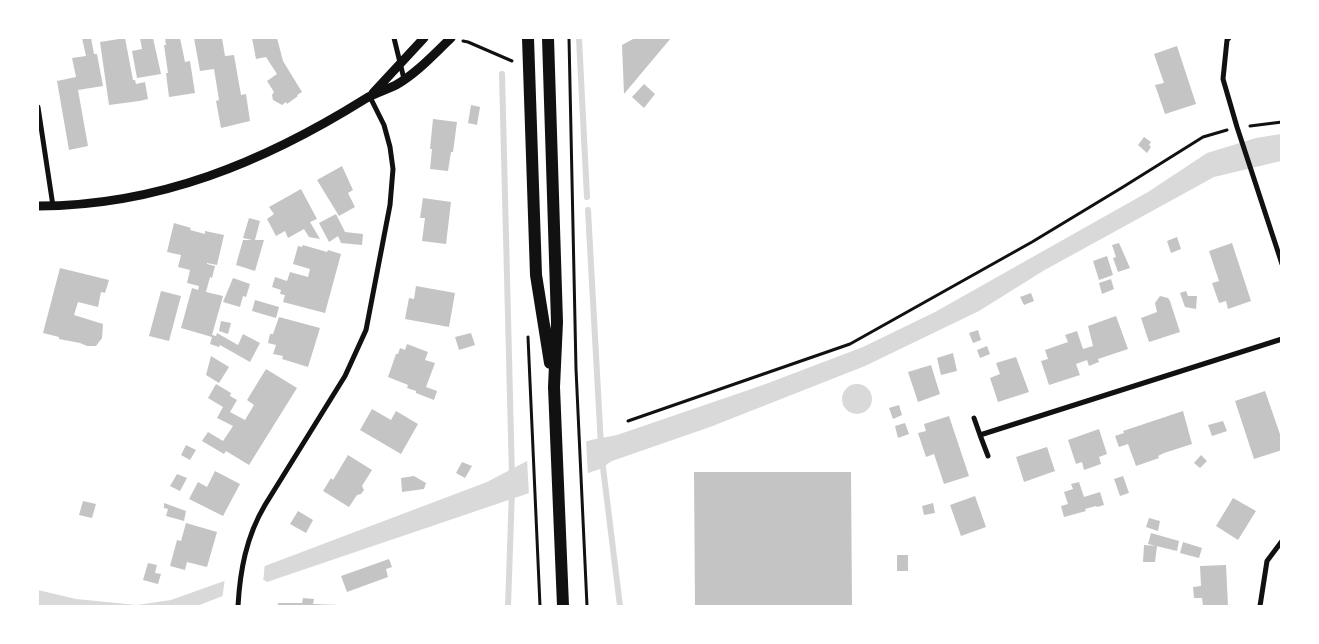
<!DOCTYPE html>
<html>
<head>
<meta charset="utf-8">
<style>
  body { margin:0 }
  #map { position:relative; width:1319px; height:644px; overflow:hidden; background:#fff; font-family:Ubuntu,sans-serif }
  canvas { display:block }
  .frame { position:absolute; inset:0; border:39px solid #fff; pointer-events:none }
</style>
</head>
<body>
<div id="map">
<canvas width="1319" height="644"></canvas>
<div class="frame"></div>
</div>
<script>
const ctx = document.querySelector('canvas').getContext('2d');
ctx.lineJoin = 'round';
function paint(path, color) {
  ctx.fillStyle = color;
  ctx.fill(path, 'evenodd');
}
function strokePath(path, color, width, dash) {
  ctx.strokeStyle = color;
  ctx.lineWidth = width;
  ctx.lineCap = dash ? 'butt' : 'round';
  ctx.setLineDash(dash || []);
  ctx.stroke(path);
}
paint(new Path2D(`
  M 1281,134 L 1281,161 L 1214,177 L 1043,271 L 979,311 L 865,366 L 710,427 L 612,461 L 600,469 L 267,582 L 264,580 L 197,606 L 38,606 L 38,590 L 76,599 L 137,605 L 171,600 L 241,575 L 487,482 L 527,461 L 591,440 L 617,435 L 763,385 L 863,347 L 935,312 L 1148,192 L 1207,153 L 1256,138 Z
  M842 399a15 15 0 1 1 30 0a15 15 0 1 1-30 0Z`), '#d9d9d9');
paint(new Path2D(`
  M 586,440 L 588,476 L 529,495 L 527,459 Z
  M 265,563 L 263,583 L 226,597 L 222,600 L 225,578 Z`), '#fff');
strokePath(new Path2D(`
  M 579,38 L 587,197
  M 502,74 L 512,478
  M 588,210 L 601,446
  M 602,459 L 620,606
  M 508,606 L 512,490`), '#d9d9d9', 6);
paint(new Path2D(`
  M 82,38 L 91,38 L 94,54 L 97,54 L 103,86 L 78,90 L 88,146 L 69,150 L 57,81 L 76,77 L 72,58 L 86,56 Z
  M 125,38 L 133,80 L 135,80 L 136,84 L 145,82 L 148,99 L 139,101 L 109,105 L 100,42 Z
  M 140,38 L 153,38 L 161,74 L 137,78 L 132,51 L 142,49 Z
  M 165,38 L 180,38 L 185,62 L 190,61 L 195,93 L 169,97 L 166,73 L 168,73 L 164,45 L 166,45 Z
  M 194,38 L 222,38 L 225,56 L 234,55 L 241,95 L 246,94 L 250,121 L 221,128 L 216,101 L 219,100 L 214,69 L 200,71 Z
  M 252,38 L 277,38 L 283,61 L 302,92 L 297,95 L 298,96 L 287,104 L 286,102 L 282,105 L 273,100 L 272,95 L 274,92 L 267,81 L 277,74 L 266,57 L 256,59 Z
  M 635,38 L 671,38 L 624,94 L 622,45 Z
  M 1177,46 L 1196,104 L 1165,114 L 1155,85 L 1164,83 L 1154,54 Z
  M 644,84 L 655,94 L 644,108 L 632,97 Z
  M 471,105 L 480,107 L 477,125 L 468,123 Z
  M 433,119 L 457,122 L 453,152 L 451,152 L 448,171 L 430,169 L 432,149 L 430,149 Z
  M 1144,137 L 1151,142 L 1149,145 L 1151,147 L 1147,153 L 1138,145 Z
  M 342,166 L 353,190 L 348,193 L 355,207 L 339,216 L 317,180 Z
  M 301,189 L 317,219 L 310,222 L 320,239 L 309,237 L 304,229 L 288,238 L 285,231 L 276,236 L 267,219 L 274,214 L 269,207 Z
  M 423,198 L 451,202 L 446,244 L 422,241 L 425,218 L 420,218 Z
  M 336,214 L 345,232 L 363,234 L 362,245 L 341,243 L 338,236 L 329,242 L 319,223 Z
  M 249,218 L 260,221 L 255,240 L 264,240 L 255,271 L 236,265 L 243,240 L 252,240 L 243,238 Z
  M 174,223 L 191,228 L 190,230 L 205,234 L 205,231 L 224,235 L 217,265 L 207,263 L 207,264 L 215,266 L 212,278 L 210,277 L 206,292 L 223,296 L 212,335 L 216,336 L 217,333 L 238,345 L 243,334 L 260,343 L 250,362 L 220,345 L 219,347 L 210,344 L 212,337 L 181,328 L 192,288 L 198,290 L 199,286 L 187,283 L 190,270 L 178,267 L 181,255 L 167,252 Z
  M 1177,237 L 1181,249 L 1171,253 L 1167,241 Z
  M 1119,243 L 1130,268 L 1118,272 L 1113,258 L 1116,257 L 1112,245 Z
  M 1232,243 L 1251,301 L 1228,309 L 1226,301 L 1219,303 L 1212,283 L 1219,281 L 1209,251 Z
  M 303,245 L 327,252 L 328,250 L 341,254 L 325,313 L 283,302 L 285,295 L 280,294 L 281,290 L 272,287 L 275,277 L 287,281 L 290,272 L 308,277 L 310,269 L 293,264 L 298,246 L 302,247 Z
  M 1107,256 L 1113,275 L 1099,280 L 1093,261 Z
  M 60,268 L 109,280 L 105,293 L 101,292 L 98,307 L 78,302 L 74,315 L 103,324 L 102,338 L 96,346 L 87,346 L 80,343 L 59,339 L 59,337 L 43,333 Z
  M 233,278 L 250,284 L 246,297 L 243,296 L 240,307 L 223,302 Z
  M 1111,279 L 1114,289 L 1102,294 L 1099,283 Z
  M 416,286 L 455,293 L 449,327 L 405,319 L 409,298 L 414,299 Z
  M 161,291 L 181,296 L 169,341 L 149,336 Z
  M 1186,291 L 1188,296 L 1197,296 L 1196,309 L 1185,307 L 1180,293 Z
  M 1031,293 L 1034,301 L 1024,305 L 1020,297 Z
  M 1160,296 L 1168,298 L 1170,301 L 1180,332 L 1149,342 L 1141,318 L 1157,312 L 1155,303 Z
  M 255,300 L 279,307 L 276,318 L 252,311 Z
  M 1116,316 L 1128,349 L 1098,359 L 1099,362 L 1089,366 L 1087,360 L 1076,364 L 1080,375 L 1049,385 L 1041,361 L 1048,359 L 1045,350 L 1068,342 L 1065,335 L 1077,331 L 1083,349 L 1093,346 L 1088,326 Z
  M 279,317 L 320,328 L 308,367 L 282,359 L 283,356 L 273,354 L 276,345 L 268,343 L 270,334 L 273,334 Z
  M 221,321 L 231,323 L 228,334 L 219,331 Z
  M 978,330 L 981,340 L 973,343 L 969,333 Z
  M 471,333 L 475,345 L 459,350 L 455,337 Z
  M 407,344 L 428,352 L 425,360 L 435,363 L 426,387 L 437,391 L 434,400 L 416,393 L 416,391 L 407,388 L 408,385 L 388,377 L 396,354 L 398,354 L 400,348 L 405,350 Z
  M 987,346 L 990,354 L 980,358 L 977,350 Z
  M 953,353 L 957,371 L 941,375 L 937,358 Z
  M 211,356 L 229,367 L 219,383 L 206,375 Z
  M 1016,357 L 1029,392 L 998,402 L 990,378 L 1000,374 L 996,363 Z
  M 931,365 L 940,394 L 918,402 L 908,372 Z
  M 266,369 L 297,388 L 249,465 L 226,451 L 224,454 L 202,441 L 208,432 L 223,441 L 233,426 L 217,418 L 223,407 L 208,398 L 216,384 L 231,393 L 230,396 L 237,400 L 230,412 L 245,420 L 254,405 L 247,400 Z
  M 1265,391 L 1282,440 L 1282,450 L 1254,459 L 1235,401 Z
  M 899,405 L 902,415 L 893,419 L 889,408 Z
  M 372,409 L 391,420 L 396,411 L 418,424 L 401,454 L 360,430 Z
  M 1183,411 L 1192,444 L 1164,453 L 1158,456 L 1159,458 L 1136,466 L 1128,444 L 1119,447 L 1115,436 L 1124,433 L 1123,431 Z
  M 949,416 L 969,476 L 944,484 L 934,454 L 926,457 L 918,433 L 926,431 L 924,424 Z
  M 1223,421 L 1227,431 L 1212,436 L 1208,425 Z
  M 905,423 L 909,434 L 898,438 L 895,426 Z
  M 1099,429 L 1107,454 L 1099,457 L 1101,464 L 1084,470 L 1082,462 L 1076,464 L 1068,440 Z
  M 186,445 L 196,450 L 190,460 L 181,455 Z
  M 1047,447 L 1055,471 L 1024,482 L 1016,457 Z
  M 348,455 L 372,470 L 362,486 L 364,490 L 361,494 L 357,495 L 349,507 L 323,491 L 331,478 L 333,480 Z
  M 1201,455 L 1207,461 L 1200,468 L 1194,463 Z
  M 462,462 L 472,466 L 465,478 L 456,473 Z
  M 215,471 L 240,484 L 223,516 L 189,499 L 198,482 L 207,487 Z
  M 694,472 L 851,472 L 852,606 L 695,606 Z
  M 177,474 L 187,478 L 180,491 L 170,486 Z
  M 414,476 L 426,483 L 424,489 L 402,492 L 401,478 Z
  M 1123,476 L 1129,493 L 1120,496 L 1114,479 Z
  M 1079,482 L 1084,497 L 1100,492 L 1104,505 L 1097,507 L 1096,506 L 1085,509 L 1086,511 L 1064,517 L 1061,506 L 1068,504 L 1064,492 L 1073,489 L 1071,484 Z
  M 975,496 L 986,527 L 961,536 L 950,505 Z
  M 1233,498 L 1256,511 L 1238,540 L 1216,526 Z
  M 83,501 L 96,504 L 92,518 L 79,515 Z
  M 164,503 L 186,511 L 184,521 L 166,516 L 168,509 L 164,508 Z
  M 933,503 L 935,513 L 924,515 L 922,506 Z
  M 298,511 L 313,520 L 306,533 L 290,524 Z
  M 1149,518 L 1160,521 L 1158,531 L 1146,527 Z
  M 186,523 L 217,532 L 207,567 L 187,562 L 185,570 L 170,566 L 177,540 L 181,541 Z
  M 1151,533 L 1179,541 L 1177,551 L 1148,544 Z
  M 1183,542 L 1202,548 L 1199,558 L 1180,553 Z
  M 1144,545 L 1157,546 L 1155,562 L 1143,562 Z
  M 897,555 L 908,555 L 908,571 L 897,571 Z
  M 389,559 L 392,567 L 386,569 L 388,577 L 347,592 L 341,576 Z
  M 148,563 L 157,565 L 155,573 L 161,574 L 158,584 L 143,580 Z
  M 1226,565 L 1228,606 L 1203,606 L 1202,598 L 1194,598 L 1193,587 L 1201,586 L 1200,566 Z
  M 303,598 L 314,599 L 313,604 L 339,605 L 339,606 L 278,606 L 278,603 L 302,603 Z`), '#c4c4c4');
strokePath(new Path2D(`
  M 569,38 L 576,369 L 587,606
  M 463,41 L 468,42 L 512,61
  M 1250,126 L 1282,122
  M 528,337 L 540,606
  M 628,421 L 850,344 L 1032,242 L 1123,187 L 1203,137 L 1227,130`), '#111', 3);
strokePath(new Path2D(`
  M 394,38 L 404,79
  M 1229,38 L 1227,40 L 1223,79 L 1237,127 L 1282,264
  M 38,107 L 53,206
  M 974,418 L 980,435
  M 988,456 L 980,435 L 1282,339
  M 238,606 C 240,571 246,537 265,505 L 345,376 L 366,330 L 390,205 L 393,169 L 390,147 L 384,125 L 370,97
  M 1260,606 L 1267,561 L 1282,541`), '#111', 5);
strokePath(new Path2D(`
  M 373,93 L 424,38
  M 38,206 C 158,206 264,162 365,99 C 375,93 386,90 396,85 C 417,73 434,54 451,38`), '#111', 9);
strokePath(new Path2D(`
  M 528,38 L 536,275 L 550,363
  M 548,38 L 557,322 L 554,387 L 563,606`), '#111', 12);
</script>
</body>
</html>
